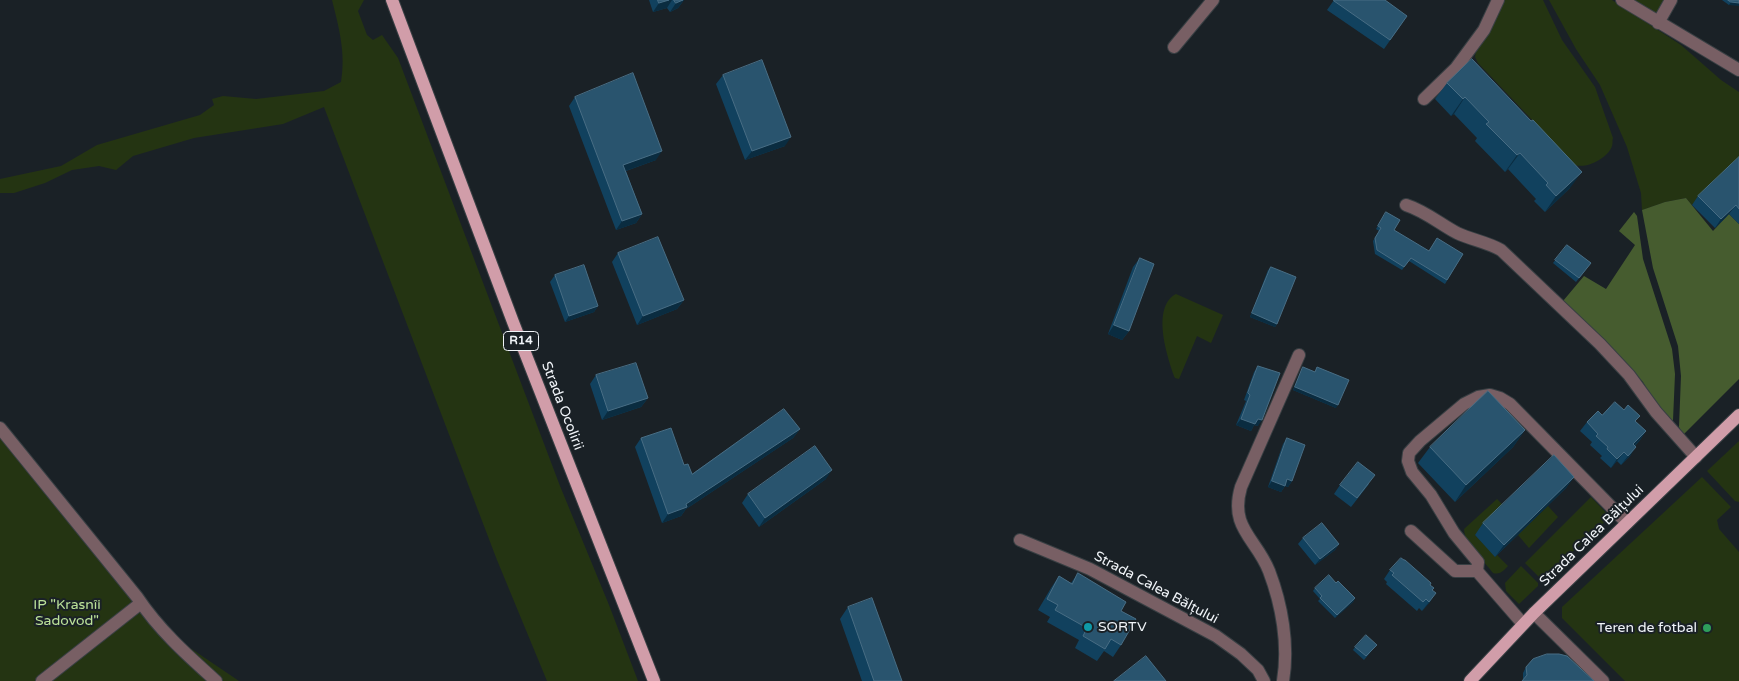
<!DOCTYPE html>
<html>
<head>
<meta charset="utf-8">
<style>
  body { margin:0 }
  canvas { display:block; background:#1a2126 }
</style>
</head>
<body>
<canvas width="1739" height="681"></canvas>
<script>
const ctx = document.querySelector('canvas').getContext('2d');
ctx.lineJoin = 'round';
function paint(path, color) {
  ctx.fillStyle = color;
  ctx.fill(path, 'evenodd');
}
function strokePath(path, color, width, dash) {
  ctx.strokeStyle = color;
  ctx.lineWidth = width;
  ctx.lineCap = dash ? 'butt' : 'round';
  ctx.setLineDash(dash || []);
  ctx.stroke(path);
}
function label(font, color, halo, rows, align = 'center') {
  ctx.font = font + ' "Varela Round",sans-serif';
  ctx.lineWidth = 4;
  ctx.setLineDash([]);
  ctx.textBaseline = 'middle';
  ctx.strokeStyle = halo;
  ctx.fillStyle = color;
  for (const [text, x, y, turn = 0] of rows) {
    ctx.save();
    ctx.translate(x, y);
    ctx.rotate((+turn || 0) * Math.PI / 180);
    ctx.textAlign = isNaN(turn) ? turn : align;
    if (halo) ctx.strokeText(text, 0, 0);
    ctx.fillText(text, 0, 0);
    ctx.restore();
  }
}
paint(new Path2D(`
  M 332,0 L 364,0 L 358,11 L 367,35 L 373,40 L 382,35 L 398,58 L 560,486 L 609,605 L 638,681 L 547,681 L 497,560 L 324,107 L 283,124 L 194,138 L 133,156 L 116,170 L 99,166 L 72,170 L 45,183 L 14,193 L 0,193 L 0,179 L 61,166 L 97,145 L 200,115 L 214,105 L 212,99 L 223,96 L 256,99 L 324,91 L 341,82 C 346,53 339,28 332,0 Z
  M 1504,0 L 1543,0 L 1562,40 L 1595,87 L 1613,138 C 1612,140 1613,143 1612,146 C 1608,158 1587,169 1575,165 L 1478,63 L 1475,57 L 1477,47 L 1492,25 Z
  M 1549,0 L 1612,0 L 1681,45 L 1721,80 L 1739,92 L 1739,160 L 1692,205 L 1686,198 L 1665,202 L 1642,210 L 1641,193 L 1627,147 L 1600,85 L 1576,49 Z
  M 1634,0 L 1667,0 L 1661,11 L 1655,13 Z
  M 1176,294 L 1223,315 L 1211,343 L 1197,336 L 1179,379 L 1175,378 C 1167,357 1151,307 1176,294 Z
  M 0,421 L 171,635 L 239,681 L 0,681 Z
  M 1739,441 L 1739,502 L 1735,501 L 1707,471 Z
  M 1702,477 L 1731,507 L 1717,520 L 1719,529 L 1739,552 L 1739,681 L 1625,681 L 1562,618 L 1562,607 Z
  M 1591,497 L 1610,517 L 1542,580 L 1525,563 Z
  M 1497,499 L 1504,506 L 1475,535 L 1495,556 L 1497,555 L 1508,566 C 1503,571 1500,575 1493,573 C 1483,559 1465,546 1464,529 Z
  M 1548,506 L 1558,517 L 1529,548 L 1518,535 Z
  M 1521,566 L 1538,583 L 1538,586 L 1519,604 L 1506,591 L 1505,583 Z`), '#243412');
paint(new Path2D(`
  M 1686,198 L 1713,231 L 1727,216 L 1727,212 L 1739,224 L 1739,379 L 1683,435 L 1679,427 L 1681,376 L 1678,346 L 1653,268 L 1642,210 L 1665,202 Z
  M 1634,212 L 1637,216 L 1643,259 L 1672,349 L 1675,374 L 1673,420 L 1670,423 L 1655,403 L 1643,382 L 1629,366 L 1563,301 L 1584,276 L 1606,289 L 1635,245 L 1619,231 Z`), '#465c2f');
const minor = new Path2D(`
  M 1622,0 L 1739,70
  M 1658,23 L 1671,0
  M 1174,47 L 1213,0
  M 1424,99 L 1456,68 L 1484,30 L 1498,0
  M 1406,205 C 1425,211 1440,224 1457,233 C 1472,240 1487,242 1501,250 L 1600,344 L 1629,375 L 1656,412 L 1696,457
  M 0,428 L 137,597 C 159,630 187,655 216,681
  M 1411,531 L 1455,571 L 1477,571
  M 1020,540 L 1090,569 L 1216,636 L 1241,654 L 1258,670 L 1264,681
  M 1534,613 L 1603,681
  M 1523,624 L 1477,571 L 1478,562 L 1454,533 L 1431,495 L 1412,472 L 1408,461 L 1409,453 L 1420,441 L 1464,404 L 1478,397 L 1490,395 L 1500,398 L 1510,404 L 1627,523
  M 42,681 L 141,603
  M 1283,681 C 1289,645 1282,605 1269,571 C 1256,538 1229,528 1241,487 L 1299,355`);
const major = new Path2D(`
  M 392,0 L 513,322 L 654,681
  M 1470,681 L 1534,613 L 1739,415`);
strokePath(minor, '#383f43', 14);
strokePath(major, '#383f43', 14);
strokePath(minor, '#785f64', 12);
strokePath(major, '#d19da9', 12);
paint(new Path2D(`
  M 649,0 L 684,0 L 678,8 L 670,12 L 667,8 L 653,12 Z
  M 1334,0 L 1407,16 L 1384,49 L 1327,10 Z
  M 1722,0 L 1739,0 L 1729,5 Z
  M 1472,59 L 1570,188 L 1545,212 L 1534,201 L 1536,199 L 1508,169 L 1505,172 L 1475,141 L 1477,138 L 1454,114 L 1451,116 L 1435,99 L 1447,83 Z
  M 723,75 L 785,146 L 745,160 L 716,84 Z
  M 575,97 L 656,160 L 626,171 L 642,214 L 636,223 L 616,230 L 569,106 Z
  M 1739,157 L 1739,224 L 1729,214 L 1715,228 L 1692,205 L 1698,196 Z
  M 1384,215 L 1394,230 L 1428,251 L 1463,254 L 1445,284 L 1409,261 L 1402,270 L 1375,254 L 1373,241 L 1379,231 L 1376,229 Z
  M 1567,245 L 1591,263 L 1576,282 L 1553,263 Z
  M 618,253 L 684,300 L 677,309 L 637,325 L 612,262 Z
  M 1140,258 L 1129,331 L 1122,340 L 1108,334 L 1133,267 Z
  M 1271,267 L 1277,324 L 1275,327 L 1250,317 L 1268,270 Z
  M 555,275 L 598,306 L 594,312 L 565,322 L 550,282 Z
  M 1258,366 L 1258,426 L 1254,425 L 1251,431 L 1236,425 L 1246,401 L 1244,400 L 1254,372 Z
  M 1303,367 L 1315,372 L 1317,367 L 1336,408 L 1293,390 L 1301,371 Z
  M 596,375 L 648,398 L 641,407 L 602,420 L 590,384 Z
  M 1602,415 L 1636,422 L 1646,431 L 1640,440 L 1635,446 L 1630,456 L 1621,465 L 1617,461 L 1611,468 L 1600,458 L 1602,456 L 1590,445 L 1592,442 L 1580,431 L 1587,422 Z
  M 800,429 L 793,438 L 686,509 L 681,516 L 662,523 L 635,447 L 641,438 L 684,465 L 692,474 Z
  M 1525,430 L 1513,447 L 1455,502 L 1418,463 L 1430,447 Z
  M 1287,438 L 1292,481 L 1288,487 L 1285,486 L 1281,492 L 1268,487 L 1283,444 Z
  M 1574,477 L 1566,488 L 1495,557 L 1475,535 L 1483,523 Z
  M 826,479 L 759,527 L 742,503 L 748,494 Z
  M 1369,484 L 1351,507 L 1334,494 L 1340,485 Z
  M 1303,538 L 1339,544 L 1335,550 L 1315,565 L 1298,544 Z
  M 1404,560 L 1430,585 L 1433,590 L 1430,602 L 1422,611 L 1419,608 L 1417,611 L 1386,584 L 1387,582 L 1384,579 L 1390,570 Z
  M 1078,573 L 1121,611 L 1121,645 L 1113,657 L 1104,651 L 1097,661 L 1075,648 L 1079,640 L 1047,622 L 1050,617 L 1038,610 L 1051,588 L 1059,576 L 1071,583 Z
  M 1336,583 L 1355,598 L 1353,602 L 1335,618 L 1318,601 L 1320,599 L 1313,591 L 1315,588 Z
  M 848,607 L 902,681 L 862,681 L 840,619 Z
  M 1355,647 L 1374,648 L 1364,660 L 1353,650 Z
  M 1526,667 L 1594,681 L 1523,680 L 1523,673 Z`), '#11415e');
paint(new Path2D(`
  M 669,0 L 672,0 L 667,8 L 653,12 L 659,3 Z
  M 683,0 L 684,0 L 678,8 L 670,12 L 676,3 Z
  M 1731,2 L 1739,3 L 1739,6 L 1729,5 Z
  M 1465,97 L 1454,114 L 1451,116 L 1463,99 Z
  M 791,137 L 785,146 L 745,160 L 752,151 Z
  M 662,151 L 656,160 L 617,174 L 623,165 Z
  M 1520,153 L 1508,169 L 1505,172 L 1517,155 Z
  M 1582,172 L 1570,188 L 1545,212 L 1556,196 Z
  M 1736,205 L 1729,214 L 1715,228 L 1721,219 Z
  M 642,214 L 636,223 L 616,230 L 622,221 Z
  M 684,300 L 677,309 L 637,325 L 643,316 Z
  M 598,306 L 594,312 L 565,322 L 569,316 Z
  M 1252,313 L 1277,324 L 1275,327 L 1250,317 Z
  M 1114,325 L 1129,331 L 1122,340 L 1108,334 Z
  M 1295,387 L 1338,405 L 1336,408 L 1293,390 Z
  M 648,398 L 641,407 L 602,420 L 608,411 Z
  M 1241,419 L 1258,419 L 1262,420 L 1258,426 L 1254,425 L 1251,431 L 1236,425 Z
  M 800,429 L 793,438 L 686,509 L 681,516 L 662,523 L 668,514 L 686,504 Z
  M 1525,430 L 1513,447 L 1455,502 L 1466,485 Z
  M 1646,431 L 1640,440 L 1627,453 L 1633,444 Z
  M 1636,447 L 1630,456 L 1621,465 L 1628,456 Z
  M 1624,452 L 1617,461 L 1611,468 L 1617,459 Z
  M 832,470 L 826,479 L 759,527 L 765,518 Z
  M 1574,477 L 1566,488 L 1495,557 L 1504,545 Z
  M 1287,479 L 1292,481 L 1288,487 L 1285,486 L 1281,492 L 1268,487 L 1272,481 Z
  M 1339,544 L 1335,550 L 1315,565 L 1320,559 Z
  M 1436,593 L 1430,602 L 1422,611 Z
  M 1355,598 L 1353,602 L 1335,618 L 1337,615 Z`), '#0a2c40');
const building = new Path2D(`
  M 658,0 L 669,0 L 659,3 Z
  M 674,0 L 683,0 L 676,3 Z
  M 1334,0 L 1385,0 L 1407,16 L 1390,40 L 1334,1 Z
  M 1728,0 L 1739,0 L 1739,3 L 1731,2 Z
  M 1472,59 L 1531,121 L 1533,120 L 1582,172 L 1556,196 L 1546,185 L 1548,183 L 1520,153 L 1517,155 L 1486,124 L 1489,122 L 1465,97 L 1463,99 L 1447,83 Z
  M 762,60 L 791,137 L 752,151 L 723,75 Z
  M 633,73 L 662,151 L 623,165 L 642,214 L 622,221 L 575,97 Z
  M 1739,157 L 1739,209 L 1736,205 L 1721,219 L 1698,196 Z
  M 1386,212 L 1400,220 L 1394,230 L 1429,251 L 1437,238 L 1463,254 L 1447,280 L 1411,258 L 1404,267 L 1377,250 L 1375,238 L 1381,228 L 1378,226 Z
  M 658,237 L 684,300 L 643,316 L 618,253 Z
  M 1567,245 L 1591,263 L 1579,278 L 1555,260 Z
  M 1140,258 L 1154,264 L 1129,331 L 1114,325 Z
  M 584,265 L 598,306 L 569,316 L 555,275 Z
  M 1271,267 L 1296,277 L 1277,324 L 1252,313 Z
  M 636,363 L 648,398 L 608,411 L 596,375 Z
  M 1258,366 L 1280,373 L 1262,420 L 1258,419 L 1255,424 L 1241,419 L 1250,395 L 1248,393 Z
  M 1303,367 L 1315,372 L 1317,367 L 1349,380 L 1338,405 L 1295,387 Z
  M 1488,391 L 1525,430 L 1466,485 L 1430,447 Z
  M 1615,402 L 1624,410 L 1628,405 L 1640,416 L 1635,421 L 1646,431 L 1633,444 L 1636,447 L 1628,456 L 1624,452 L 1617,459 L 1607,449 L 1608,447 L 1596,436 L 1598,434 L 1587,422 L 1598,411 L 1602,415 Z
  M 784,409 L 800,429 L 686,504 L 687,507 L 668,514 L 641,438 L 671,428 L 684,465 L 688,464 L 692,474 Z
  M 1287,438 L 1305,445 L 1292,481 L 1287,479 L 1285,486 L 1272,481 Z
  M 815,446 L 832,470 L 765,518 L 748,494 Z
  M 1554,455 L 1574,477 L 1504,545 L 1483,523 Z
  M 1358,462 L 1375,475 L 1357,498 L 1340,485 Z
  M 1322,523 L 1339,544 L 1320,559 L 1303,538 Z
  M 1401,558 L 1404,560 L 1405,560 L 1431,583 L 1430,585 L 1434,588 L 1432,590 L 1436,593 L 1429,602 L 1426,599 L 1423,602 L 1392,575 L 1394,573 L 1390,570 Z
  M 1078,573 L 1126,602 L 1121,611 L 1136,619 L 1121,645 L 1111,639 L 1105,649 L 1083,636 L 1087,628 L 1055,610 L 1058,605 L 1047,599 L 1059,576 L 1072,584 Z
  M 1329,575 L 1336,583 L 1338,581 L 1355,598 L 1337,615 L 1320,598 L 1322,596 L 1315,588 Z
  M 872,598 L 902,681 L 874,681 L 848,607 Z
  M 1366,635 L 1377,645 L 1366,656 L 1355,647 Z
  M 1547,654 L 1559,654 L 1567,656 L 1594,681 L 1522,681 L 1527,675 L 1526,667 L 1533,659 Z
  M 1146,656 L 1166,681 L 1114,681 Z`);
paint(building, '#29546e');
strokePath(building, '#486d84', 1);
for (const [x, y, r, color] of [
  [1088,627,5,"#0f9aa8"],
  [1707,628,5,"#2e9e5b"]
]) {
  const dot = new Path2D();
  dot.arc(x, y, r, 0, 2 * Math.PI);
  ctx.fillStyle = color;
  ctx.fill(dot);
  strokePath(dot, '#1a2126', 2);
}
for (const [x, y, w] of [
  [521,341,35]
]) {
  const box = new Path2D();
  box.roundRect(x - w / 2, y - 9.5, w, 19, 4);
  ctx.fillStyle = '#1a2126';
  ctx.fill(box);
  strokePath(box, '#f0f4f8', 1);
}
label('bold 12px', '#f0f4f8', null, [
  ["R14",521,341]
]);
label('14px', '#f0f4f8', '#1a2126', [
  ["Strada Ocolirii",562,406,69],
  ["Strada Calea Bălțului",1592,536,-44],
  ["Strada Calea Bălțului",1156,588,28]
]);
label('14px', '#bce299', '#1a2126', [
  ["IP \"Krasnîi",67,605],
  ["Sadovod\"",67,621]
]);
label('14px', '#f0f4f8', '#1a2126', [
  ["SORTV",1098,627],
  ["Teren de fotbal",1697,628,"right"]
], 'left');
</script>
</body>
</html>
